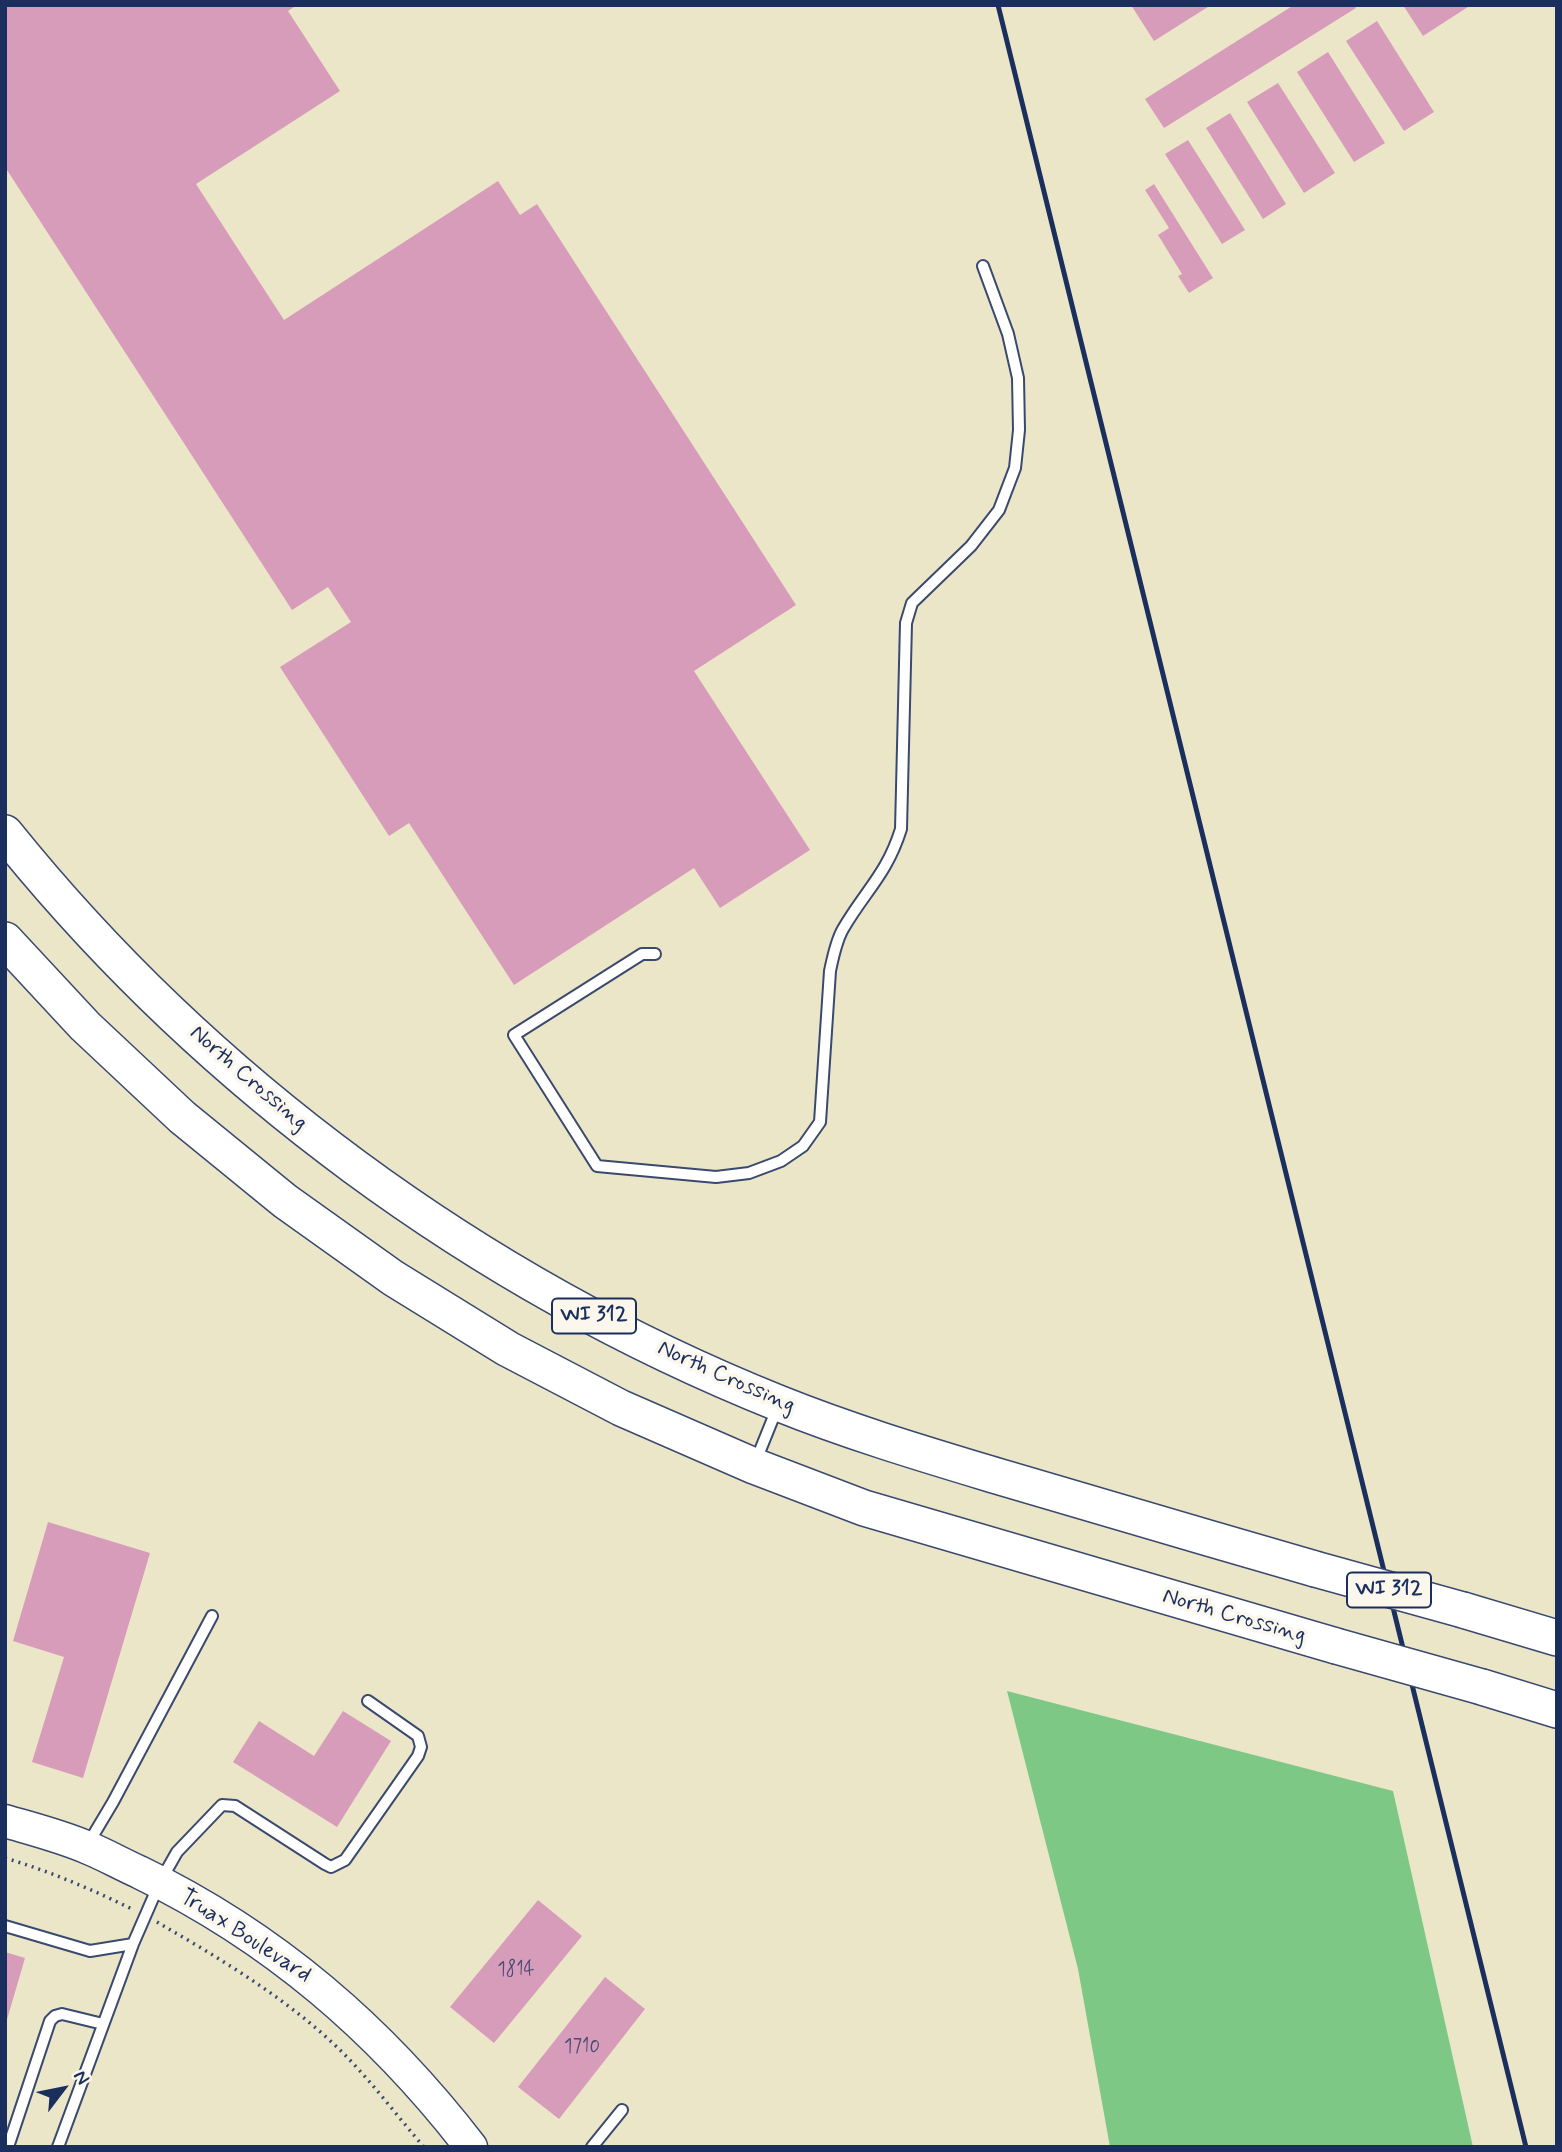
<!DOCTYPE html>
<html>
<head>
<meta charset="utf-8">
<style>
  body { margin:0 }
  #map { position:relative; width:1562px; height:2152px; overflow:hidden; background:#ece6c9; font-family:Mynerve,sans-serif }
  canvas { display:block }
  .frame { position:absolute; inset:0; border:7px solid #1b2f5e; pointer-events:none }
  .north { position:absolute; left:28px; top:2054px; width:70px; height:70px; -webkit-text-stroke:5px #fbf7ec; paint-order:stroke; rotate:58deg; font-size:19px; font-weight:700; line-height:28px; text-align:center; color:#1b2f5e }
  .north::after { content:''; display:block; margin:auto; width:24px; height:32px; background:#1b2f5e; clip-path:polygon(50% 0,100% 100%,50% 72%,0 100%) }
</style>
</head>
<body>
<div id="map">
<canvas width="1562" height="2152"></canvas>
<div class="frame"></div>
<div class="north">N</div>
</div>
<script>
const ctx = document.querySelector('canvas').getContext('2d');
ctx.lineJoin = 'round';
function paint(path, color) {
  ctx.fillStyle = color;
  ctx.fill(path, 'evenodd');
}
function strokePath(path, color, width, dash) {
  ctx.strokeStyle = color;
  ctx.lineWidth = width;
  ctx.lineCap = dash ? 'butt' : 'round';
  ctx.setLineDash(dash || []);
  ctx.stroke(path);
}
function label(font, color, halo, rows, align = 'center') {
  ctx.font = font + ' Mynerve,sans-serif';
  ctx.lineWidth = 7;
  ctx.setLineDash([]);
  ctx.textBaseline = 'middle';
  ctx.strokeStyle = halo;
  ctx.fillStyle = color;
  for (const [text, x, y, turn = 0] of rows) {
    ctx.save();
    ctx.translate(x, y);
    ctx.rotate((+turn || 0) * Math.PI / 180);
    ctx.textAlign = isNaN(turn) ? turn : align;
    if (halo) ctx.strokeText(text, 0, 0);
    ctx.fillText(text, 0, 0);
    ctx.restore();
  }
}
paint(new Path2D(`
  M 1007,1691 L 1393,1791 L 1473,2147 L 1110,2147 L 1078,1969 Z`), '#7ec885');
paint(new Path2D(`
  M 5,5 L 297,5 L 288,11 L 340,91 L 196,184 L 284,320 L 498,181 L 520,215 L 537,204 L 796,605 L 694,671 L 810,850 L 720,908 L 694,868 L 514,985 L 409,823 L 389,836 L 280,667 L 351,622 L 328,587 L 292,610 L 5,167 Z
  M 1131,5 L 1211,5 L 1154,41 Z
  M 1294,5 L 1354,5 L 1356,8 L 1164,128 L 1145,99 Z
  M 1403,5 L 1471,5 L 1423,36 Z
  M 1377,21 L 1434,112 L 1404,131 L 1346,41 Z
  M 1328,52 L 1385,143 L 1354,162 L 1297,72 Z
  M 1278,83 L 1335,173 L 1304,193 L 1247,102 Z
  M 1230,113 L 1286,204 L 1263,219 L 1206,128 Z
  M 1188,140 L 1245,230 L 1222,244 L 1165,154 Z
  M 1154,184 L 1213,278 L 1189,293 L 1178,276 L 1182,274 L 1158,235 L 1169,228 L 1145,190 Z
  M 48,1522 L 150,1553 L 83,1778 L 32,1762 L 64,1657 L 13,1641 Z
  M 343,1711 L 391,1741 L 337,1827 L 233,1762 L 259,1721 L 314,1756 Z
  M 538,1900 L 582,1936 L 494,2043 L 450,2007 Z
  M 5,1952 L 25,1958 L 6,2023 L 5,2023 Z
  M 605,1977 L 645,2009 L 559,2119 L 518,2087 Z`), '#d79cba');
const service = new Path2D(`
  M 655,954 L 642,954 L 514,1035 L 597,1166 L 716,1177 L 749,1173 L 781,1161 L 803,1146 L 820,1122 L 830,971 C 833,957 836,941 843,929 C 865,891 887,874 901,829 L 906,623 L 912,603 L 971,546 L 999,510 L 1015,468 L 1019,430 L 1018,378 L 1008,334 L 983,266
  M 755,1463 L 778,1406
  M 88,1844 L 113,1802 L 212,1616
  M 5,1926 L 90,1951 L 133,1944 L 58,2147
  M 133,1944 L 160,1882 L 177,1852 L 222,1805 L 235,1806 L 325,1864 L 331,1867 L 345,1860 L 418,1756 L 421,1747 L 418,1736 L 368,1701
  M 8,2147 L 50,2021 L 55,2016 L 62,2014 L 103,2024
  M 592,2147 L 622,2110`);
const secondary = new Path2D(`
  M 5,1821 C 32,1829 60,1836 86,1847 C 104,1854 121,1864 139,1872 C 273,1937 380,2029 471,2147`);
const primary = new Path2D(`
  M 5,833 C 207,1084 479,1283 778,1403 C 850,1432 924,1454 997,1476 C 1103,1508 1209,1538 1315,1569
  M 5,940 L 85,1026 L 182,1117 L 285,1201 L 393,1278 L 508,1349 L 621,1408 L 754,1466 L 864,1508 L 1336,1646
  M 1463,1610 L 1557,1638
  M 1482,1687 L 1557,1710`);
strokePath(service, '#3a4a6e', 14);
strokePath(secondary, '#3a4a6e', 35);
strokePath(primary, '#3a4a6e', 38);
strokePath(new Path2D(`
  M 5,1858 C 49,1871 91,1889 132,1909
  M 157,1922 C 221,1959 291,2001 343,2053 C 372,2082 397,2116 424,2147`), '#3a4a6e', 3.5, [2, 5]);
strokePath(service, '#fff', 10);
strokePath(secondary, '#fff', 32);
strokePath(primary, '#fff', 35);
strokePath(new Path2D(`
  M 998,5 L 1526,2147`), '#1b2f5e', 5);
const primaryBridge = new Path2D(`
  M 1315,1569 L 1463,1610
  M 1336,1646 L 1482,1687`);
strokePath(primaryBridge, '#3a4a6e', 38, []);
strokePath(primaryBridge, '#fff', 35);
label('19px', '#4a4a75', null, [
  ["1814",516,1971],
  ["1710",582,2048]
]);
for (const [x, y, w] of [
  [594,1316,84],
  [1389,1590,84]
]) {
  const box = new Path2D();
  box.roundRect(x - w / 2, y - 17.5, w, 35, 5);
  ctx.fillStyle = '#fbf7ec';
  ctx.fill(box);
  strokePath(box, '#1b2f5e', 2);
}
label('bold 21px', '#1b2f5e', null, [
  ["WI 312",594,1316],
  ["WI 312",1389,1590]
]);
label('23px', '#1b2f5e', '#fbf7ec', [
  ["North Crossing",248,1079,41],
  ["North Crossing",726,1378,24],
  ["North Crossing",1234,1617,16],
  ["Truax Boulevard",245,1937,33]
]);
</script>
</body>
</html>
